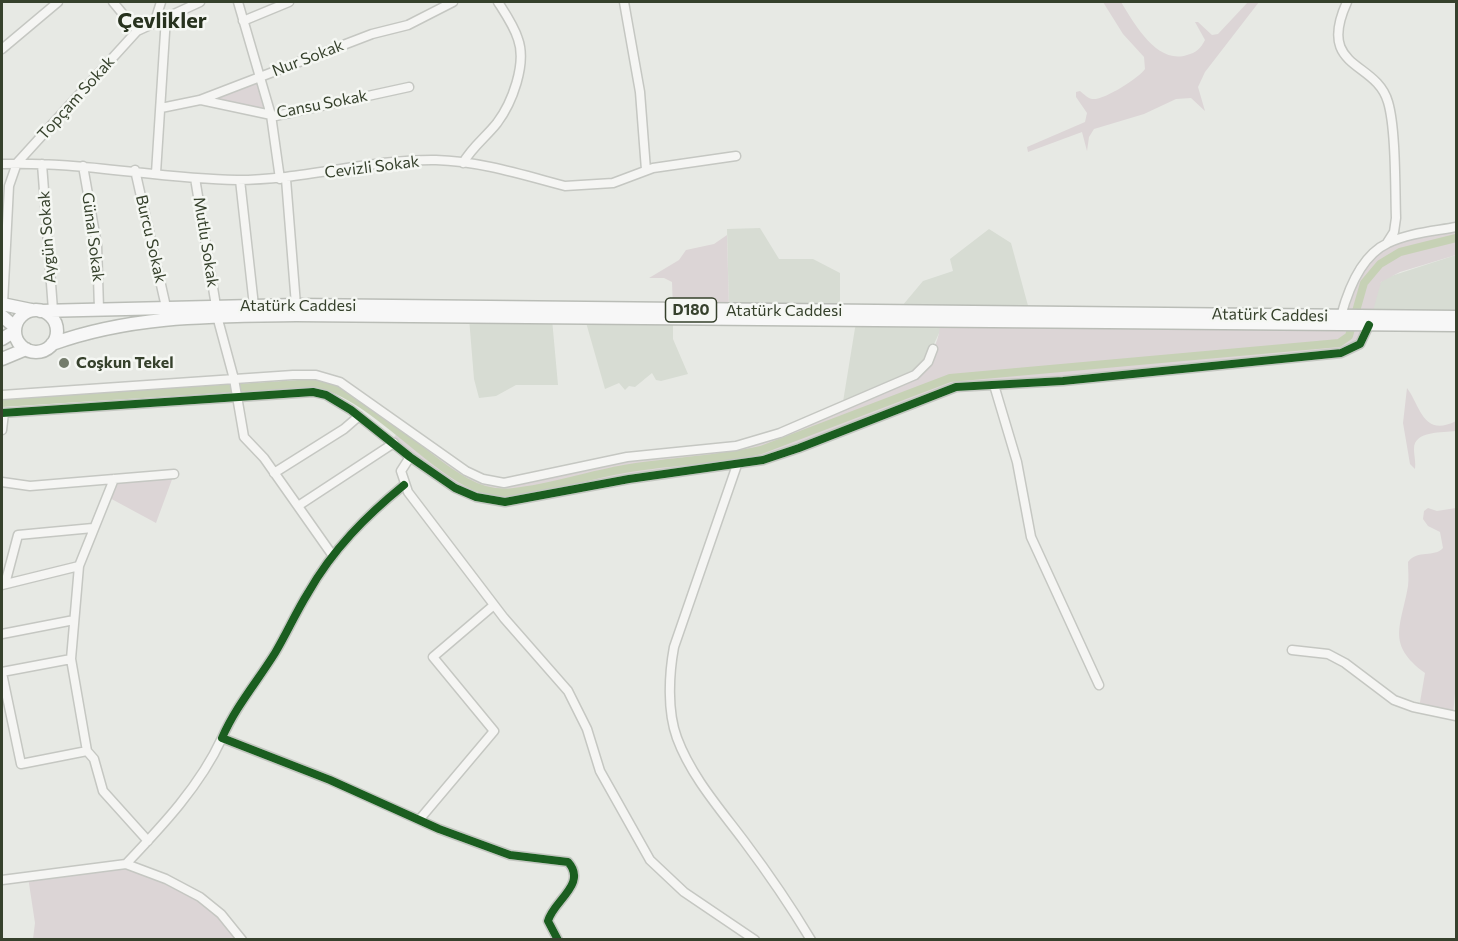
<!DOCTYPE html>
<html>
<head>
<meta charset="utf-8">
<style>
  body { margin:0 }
  #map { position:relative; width:1458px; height:941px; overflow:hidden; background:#e7e9e4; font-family:Commissioner,sans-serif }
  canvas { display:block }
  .frame { position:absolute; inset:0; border:3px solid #36412c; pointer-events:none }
</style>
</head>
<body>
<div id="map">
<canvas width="1458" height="941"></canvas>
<div class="frame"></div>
</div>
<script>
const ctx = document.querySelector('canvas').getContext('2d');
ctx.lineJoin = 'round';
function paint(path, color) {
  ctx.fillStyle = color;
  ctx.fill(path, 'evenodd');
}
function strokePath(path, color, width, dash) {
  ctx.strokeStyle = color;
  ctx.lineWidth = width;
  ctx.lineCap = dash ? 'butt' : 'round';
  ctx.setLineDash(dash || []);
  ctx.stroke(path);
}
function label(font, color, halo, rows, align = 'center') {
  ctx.font = font + ' Commissioner,sans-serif';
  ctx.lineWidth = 5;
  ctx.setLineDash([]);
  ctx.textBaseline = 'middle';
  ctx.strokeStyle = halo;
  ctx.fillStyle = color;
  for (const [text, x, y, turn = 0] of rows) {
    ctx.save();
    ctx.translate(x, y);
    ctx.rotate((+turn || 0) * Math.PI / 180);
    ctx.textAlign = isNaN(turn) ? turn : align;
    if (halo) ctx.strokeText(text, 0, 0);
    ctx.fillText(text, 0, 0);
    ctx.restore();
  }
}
paint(new Path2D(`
  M 760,228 L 779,259 L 813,259 L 840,273 L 840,312 L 729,311 L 727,229 Z
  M 989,229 L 1011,243 L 1030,313 L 897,312 L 923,281 L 953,271 L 950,259 Z
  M 1456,255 L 1456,317 L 1371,316 L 1378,285 L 1385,278 Z
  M 469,318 L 552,319 L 558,385 L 516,385 L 496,396 L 479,398 L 474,379 Z
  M 585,319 L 673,320 L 673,339 L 688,374 L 661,381 L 656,380 L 652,373 L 635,387 L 629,386 L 625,390 L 619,383 L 605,389 Z
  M 856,322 L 940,322 L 940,331 L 922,370 L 842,408 Z`), '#d7dcd3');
paint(new Path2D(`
  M 1103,2 L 1121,2 C 1134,23 1157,65 1187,55 C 1196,53 1201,48 1205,40 L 1195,22 L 1198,22 L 1212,35 L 1218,34 L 1248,2 L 1259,2 L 1205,72 L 1198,87 L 1205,111 L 1191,98 L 1176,99 L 1144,114 L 1094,129 L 1089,137 L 1087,151 L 1082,132 L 1028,152 L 1027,147 L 1085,122 L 1087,113 L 1076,97 L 1076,92 L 1080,91 C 1084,94 1087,98 1092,99 C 1103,101 1139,78 1145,69 L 1144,57 L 1123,34 Z
  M 258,78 L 271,115 L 200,100 Z
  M 1456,227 L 1456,255 L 1400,272 L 1381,282 L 1369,325 L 1350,351 L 956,387 L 787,453 L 529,499 L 476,497 L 391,441 L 403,426 L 445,458 L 497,483 L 627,457 L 736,446 L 909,378 C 926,363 940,346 940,322 L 1339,325 L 1354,281 L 1387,243 Z
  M 727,235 L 729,311 L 673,310 L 672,282 L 664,278 L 649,278 L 679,260 L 686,250 L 714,244 Z
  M 1407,388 C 1420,405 1423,438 1456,421 L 1456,431 C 1443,433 1414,430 1414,449 C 1414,456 1416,462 1415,469 L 1410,464 L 1403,423 Z
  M 174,474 L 156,523 L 106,496 L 114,479 Z
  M 1428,508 L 1437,511 L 1456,508 L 1456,683 L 1453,715 L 1419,708 L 1425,673 C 1386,644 1401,627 1408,586 C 1409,578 1408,570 1408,562 C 1418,549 1434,558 1443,548 L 1440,532 L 1428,526 L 1423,519 L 1424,511 Z
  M 126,864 L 200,897 L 242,939 L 33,939 L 35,923 L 28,877 Z`), '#dcd5d6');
strokePath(new Path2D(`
  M 2,403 L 314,383 C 366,392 418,456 466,482 C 480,490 497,494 514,492 C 553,488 591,474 630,468 C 674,461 718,460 761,450 L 950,378 L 1339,343 L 1349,336 L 1364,283 L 1380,264 L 1400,252 L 1456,238`), '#c6d1b5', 8);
const minor = new Path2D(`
  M 113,2 L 137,31
  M 238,2 L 271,115 L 280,179
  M 624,2 L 640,92 L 646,170
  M 1347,2 C 1316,70 1376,60 1388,102 C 1396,129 1395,188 1396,218 L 1394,232 L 1387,243
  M 155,21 L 161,2
  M 243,21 L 289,2
  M 2,49 L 58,2
  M 201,100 L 276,116 L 409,87
  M 161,108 L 200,100 L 372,34 L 408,25 L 453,2
  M 463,163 C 472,147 486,137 497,123 C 512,103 527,64 518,39 C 514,26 505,13 498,2
  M 2,164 C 81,161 158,179 237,180 C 304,180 369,159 436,160 C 479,161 523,175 565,186 L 613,183 L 653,168 L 736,156
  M 42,164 L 53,310
  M 83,166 L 97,245 L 99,309
  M 135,170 L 166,307
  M 156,173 L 166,17
  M 195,178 L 216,306
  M 286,179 L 296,305
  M 240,180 L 254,306
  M 3,304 L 9,186 L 17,163 L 137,31 L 200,2
  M 217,316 L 234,379 L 244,437 L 264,458 L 333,556
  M 1341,316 C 1348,290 1362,255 1388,243 C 1408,233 1435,231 1456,227
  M 994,385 L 1017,462 L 1031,537 L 1099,685
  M 2,395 L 293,375 L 316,375 L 340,382 L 466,471 L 483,479 L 504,483 L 627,457 L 736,446 L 780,433 L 915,375 L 928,362 L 933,349
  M 2,413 L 313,392 L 326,395 L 351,410 L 410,457 L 455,488 L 476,497 L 505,502 L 629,479 L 763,460 L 799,448 L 956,387 L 1063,381 L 1341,353 L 1360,344 L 1369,325
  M 2,430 L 4,413
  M 410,457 L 401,471 L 408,492 L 504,618 L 568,691 L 587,729 L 600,771 L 650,860 L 684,892 L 755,940
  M 737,465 L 674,647 C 669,674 667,711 677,738 C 691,776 720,809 744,841 C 768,873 790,905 811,940
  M 274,473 L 344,429 L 359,416
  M 114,479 L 79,566 L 71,659 L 87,751 L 94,759 L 103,791 L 148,841
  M 2,482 L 30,486 L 174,474
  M 404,485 C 366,516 333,549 308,593 C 296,612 287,633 275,653 C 257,682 236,706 222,738 L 330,780 L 439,829 L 510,855 L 568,862 C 588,884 553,901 548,921 L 558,940
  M 298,506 L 394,443
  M 5,584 L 18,535 L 93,528
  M 2,585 L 79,566
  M 2,634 L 74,620
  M 1292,650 L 1328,654 L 1345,663 L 1394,700 L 1413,707 L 1456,716
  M 2,672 L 71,659
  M 2,673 L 21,764 L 87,751
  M 419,820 L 494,731 L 433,657 L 494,605
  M 126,864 C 162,826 200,786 222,738
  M 2,880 L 126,864 L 166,879 L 200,897 L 221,914 L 242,940`);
const highway = new Path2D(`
  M 2,304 L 31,310
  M15 331a21 21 0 1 1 42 0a21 21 0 1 1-42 0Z
  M 40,311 L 296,305 L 1456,317
  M 2,316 L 15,327
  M 2,339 L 15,331
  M 52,344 C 132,315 213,316 296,315 L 1456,325
  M 2,359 L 26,349`);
strokePath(minor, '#c5c7c2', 11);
strokePath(highway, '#babdb7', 15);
strokePath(minor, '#f5f5f3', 8);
strokePath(highway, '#f7f7f7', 12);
strokePath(new Path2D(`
  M 2,413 L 313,392 L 326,395 L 351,410 L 410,457 L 455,488 L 476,497 L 505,502 L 629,479 L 763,460 L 799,448 L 956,387 L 1063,381 L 1341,353 L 1360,344 L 1369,325
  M 404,485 C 366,516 333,549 308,593 C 296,612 287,633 275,653 C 257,682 236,706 222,738 L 330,780 L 439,829 L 510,855 L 568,862 C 588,884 553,901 548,921 L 558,940`), '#1b5e20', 8);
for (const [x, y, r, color] of [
  [64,363,6,"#747c6c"]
]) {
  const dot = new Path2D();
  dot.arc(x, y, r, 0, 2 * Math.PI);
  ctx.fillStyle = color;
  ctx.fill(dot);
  strokePath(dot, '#f5f7f3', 2);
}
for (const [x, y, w] of [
  [691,310,51]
]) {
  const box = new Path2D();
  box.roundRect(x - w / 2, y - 12, w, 24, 4.5);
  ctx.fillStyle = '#f5f7f3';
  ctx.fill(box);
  strokePath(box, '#36412c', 1.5);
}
label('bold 15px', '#36412c', null, [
  ["D180",691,310]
]);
label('16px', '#36412c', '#f5f7f3', [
  ["Nur Sokak",308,58,-21],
  ["Topçam Sokak",76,98,-48],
  ["Cansu Sokak",322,104,-11],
  ["Cevizli Sokak",372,167,-7],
  ["Aygün Sokak",47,237,-94],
  ["Günal Sokak",93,237,83],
  ["Burcu Sokak",151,239,77],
  ["Mutlu Sokak",206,242,81],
  ["Atatürk Caddesi",298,306],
  ["Atatürk Caddesi",784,311],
  ["Atatürk Caddesi",1270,315,1]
]);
label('bold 16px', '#36412c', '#f5f7f3', [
  ["Coşkun Tekel",76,363]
], 'left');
label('bold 22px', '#27321e', '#f5f7f3', [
  ["Çevlikler",162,21]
]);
</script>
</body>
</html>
